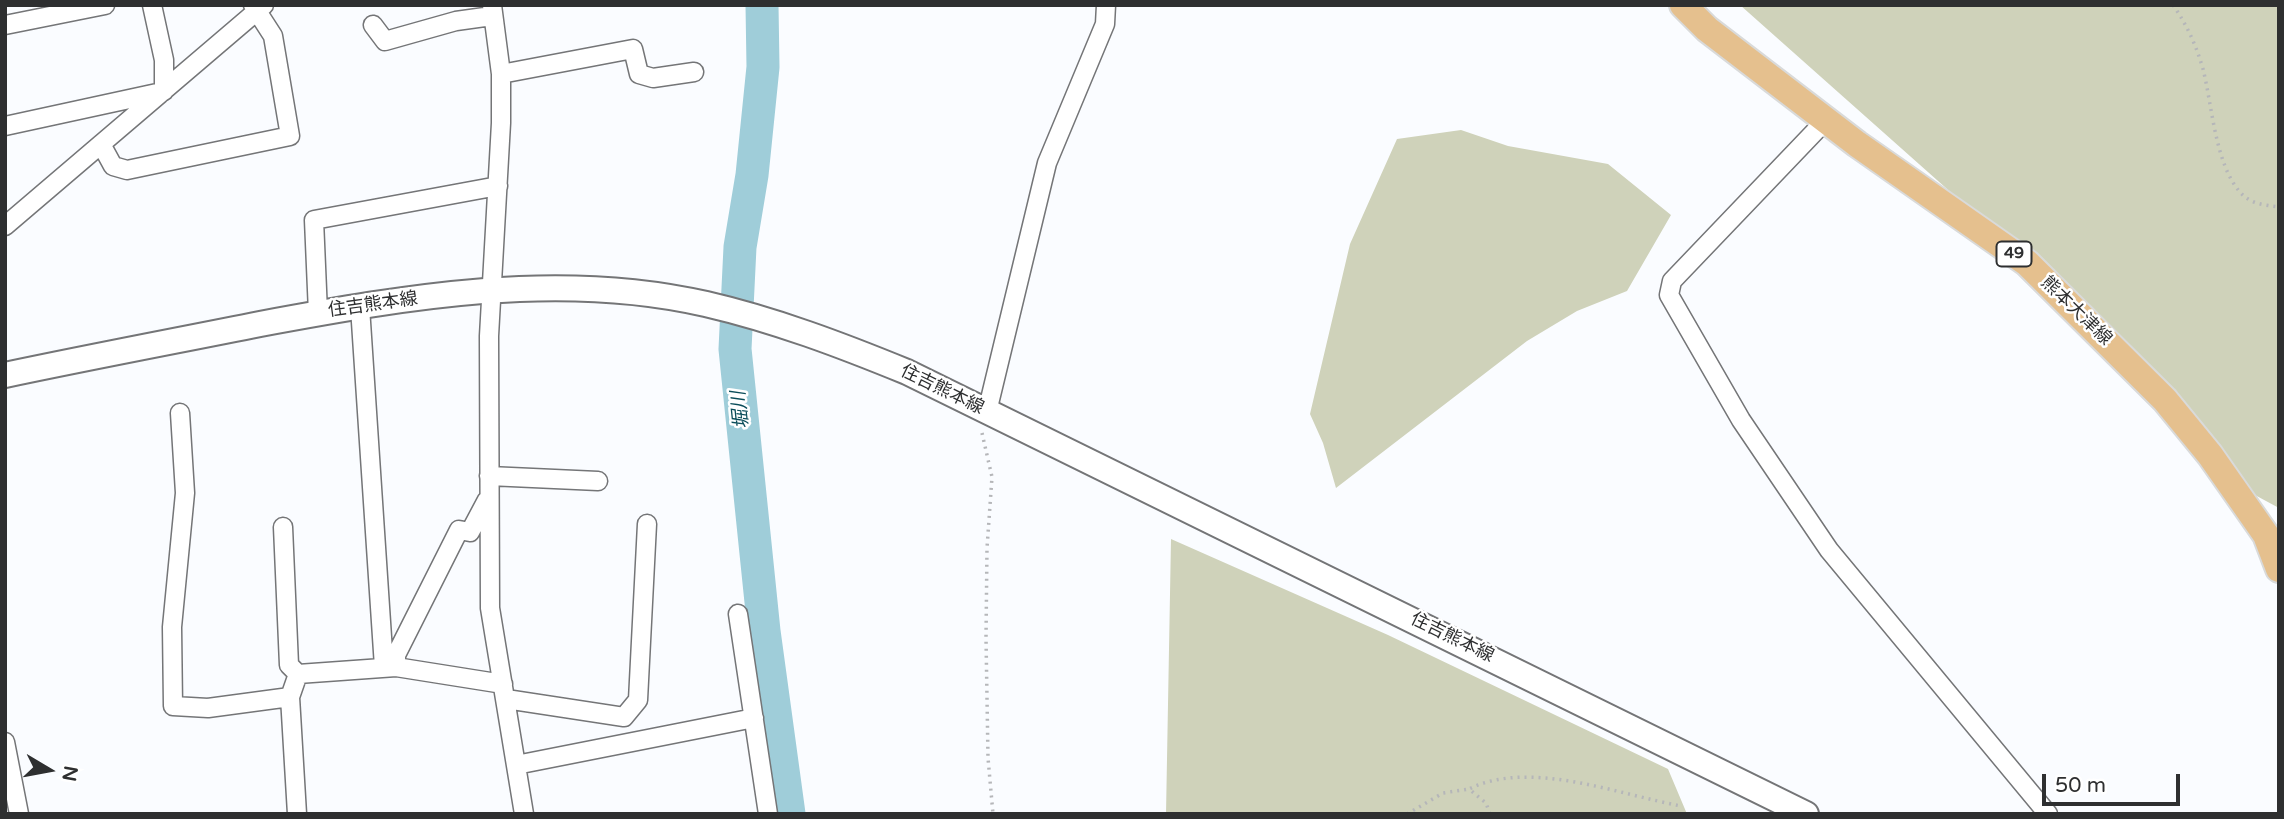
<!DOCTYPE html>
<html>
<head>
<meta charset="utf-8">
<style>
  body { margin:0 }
  #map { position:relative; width:2284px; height:819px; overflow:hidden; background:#fafcff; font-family:"Varela Round",sans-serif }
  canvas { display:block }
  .frame { position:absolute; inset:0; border:7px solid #2e2f30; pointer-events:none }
  .north { position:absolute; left:14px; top:735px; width:70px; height:70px; -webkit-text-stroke:5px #fff; paint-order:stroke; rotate:100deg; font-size:19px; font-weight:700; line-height:28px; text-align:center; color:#2e2f30 }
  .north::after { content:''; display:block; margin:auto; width:24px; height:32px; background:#2e2f30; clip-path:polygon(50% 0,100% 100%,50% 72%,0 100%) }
  .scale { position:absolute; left:2042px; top:774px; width:138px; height:32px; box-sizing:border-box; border:4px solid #2e2f30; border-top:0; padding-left:9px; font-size:21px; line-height:24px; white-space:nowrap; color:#2e2f30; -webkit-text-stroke:5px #fff; paint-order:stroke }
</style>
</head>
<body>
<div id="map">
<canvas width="2284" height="819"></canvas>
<div class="frame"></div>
<div class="north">N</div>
<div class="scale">50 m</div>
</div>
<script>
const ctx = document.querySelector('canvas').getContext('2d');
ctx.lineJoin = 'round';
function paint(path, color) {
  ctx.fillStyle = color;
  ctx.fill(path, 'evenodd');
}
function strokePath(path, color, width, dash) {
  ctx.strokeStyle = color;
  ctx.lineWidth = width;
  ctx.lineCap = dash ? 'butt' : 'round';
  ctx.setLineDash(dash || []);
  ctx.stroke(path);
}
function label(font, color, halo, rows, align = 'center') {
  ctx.font = font + ' "Varela Round","Noto Sans JP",sans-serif';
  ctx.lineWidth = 5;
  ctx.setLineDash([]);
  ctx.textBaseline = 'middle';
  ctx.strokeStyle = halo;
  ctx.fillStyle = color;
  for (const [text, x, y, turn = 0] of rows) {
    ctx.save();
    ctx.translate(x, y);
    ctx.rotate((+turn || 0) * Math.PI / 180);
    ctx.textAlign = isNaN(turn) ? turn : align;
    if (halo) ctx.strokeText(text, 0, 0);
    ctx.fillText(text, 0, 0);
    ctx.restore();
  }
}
paint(new Path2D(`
  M 1740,5 L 2279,5 L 2279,508 L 2253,494 L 2144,364 Z
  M 1461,130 L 1508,146 L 1608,164 L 1671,215 L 1627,291 L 1577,311 L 1527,341 L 1336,488 L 1323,443 L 1310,414 L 1350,244 L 1397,139 Z
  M 1171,539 L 1388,635 L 1668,769 L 1687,814 L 1166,814 Z`), '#cfd2ba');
strokePath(new Path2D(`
  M 762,5 L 763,67 L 752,175 L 740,247 L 735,349 L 764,631 L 789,814`), '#9fcdd9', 33);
const street = new Path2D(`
  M 152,5 L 164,60 L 164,91
  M 492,5 L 501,74 L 501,123 L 489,336 L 490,608 L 524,814
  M 5,25 L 105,5
  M 373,25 L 385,41 L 456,21 L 492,16
  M 501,74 L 633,49 L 639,74 L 653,78 L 694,72
  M 1826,120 L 1672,281 L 1669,295 L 1741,420 L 1829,550 L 2048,814
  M 5,126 L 157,93
  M 101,144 L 113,166 L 127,170 L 290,136 L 273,36 L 253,5
  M 5,226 L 264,5
  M 360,307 L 384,667
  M 318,313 L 314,220 L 498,186
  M 987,412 L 1047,163 L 1105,24 L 1106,5
  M 180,413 L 185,493 L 172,627 L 173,706 L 208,708 L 290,697
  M 489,476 L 598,481
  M 283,527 L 289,665 L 298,674
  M 738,614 L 768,814
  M 396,667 L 503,684
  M 506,699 L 624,717 L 638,700 L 647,524
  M 5,742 L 19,814
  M 516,765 L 754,718
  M 297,814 L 290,697 L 298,674 L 396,667 L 396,655 L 459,530 L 470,532 L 487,500`);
const secondary = new Path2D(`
  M 5,375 C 90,357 175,341 260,324 C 406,297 558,270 706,304 C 775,320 841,345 907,372 L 1806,814`);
const primary = new Path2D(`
  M 1683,5 L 1707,29 L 1857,144 L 2027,263 L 2165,400 L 2210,455 L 2266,535 L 2279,569`);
strokePath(street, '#747577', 21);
strokePath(secondary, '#747577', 28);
strokePath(primary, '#d9dada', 30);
strokePath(new Path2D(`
  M 2173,5 C 2187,25 2196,45 2203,69 C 2212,104 2215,164 2240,192 C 2250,204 2264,205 2279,207
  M 982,433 L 992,477 L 987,548 L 986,638 L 988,758 L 993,814
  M 1407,814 L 1443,793 L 1469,789
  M 1490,814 L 1486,803 L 1469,789 C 1529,759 1617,794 1681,806`), '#b5b6b9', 3.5, [2, 5]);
strokePath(street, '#fff', 18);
strokePath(secondary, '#fff', 24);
strokePath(primary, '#e5c08e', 26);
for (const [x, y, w] of [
  [2014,254,35]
]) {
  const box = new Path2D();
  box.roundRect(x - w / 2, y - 12.5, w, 25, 5);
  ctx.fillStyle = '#fff';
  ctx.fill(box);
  strokePath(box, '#2e2f30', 2);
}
label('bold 16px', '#2e2f30', null, [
  ["49",2014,254]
]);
label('18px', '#2e2f30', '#fff', [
  ["住吉熊本線",373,305,-8],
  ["熊本大津線",2076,311,44],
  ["住吉熊本線",942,390,26],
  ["住吉熊本線",1452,638,26]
]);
label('italic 19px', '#0b4d5a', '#fff', [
  ["堀川",741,410,-96]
]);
</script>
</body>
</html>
